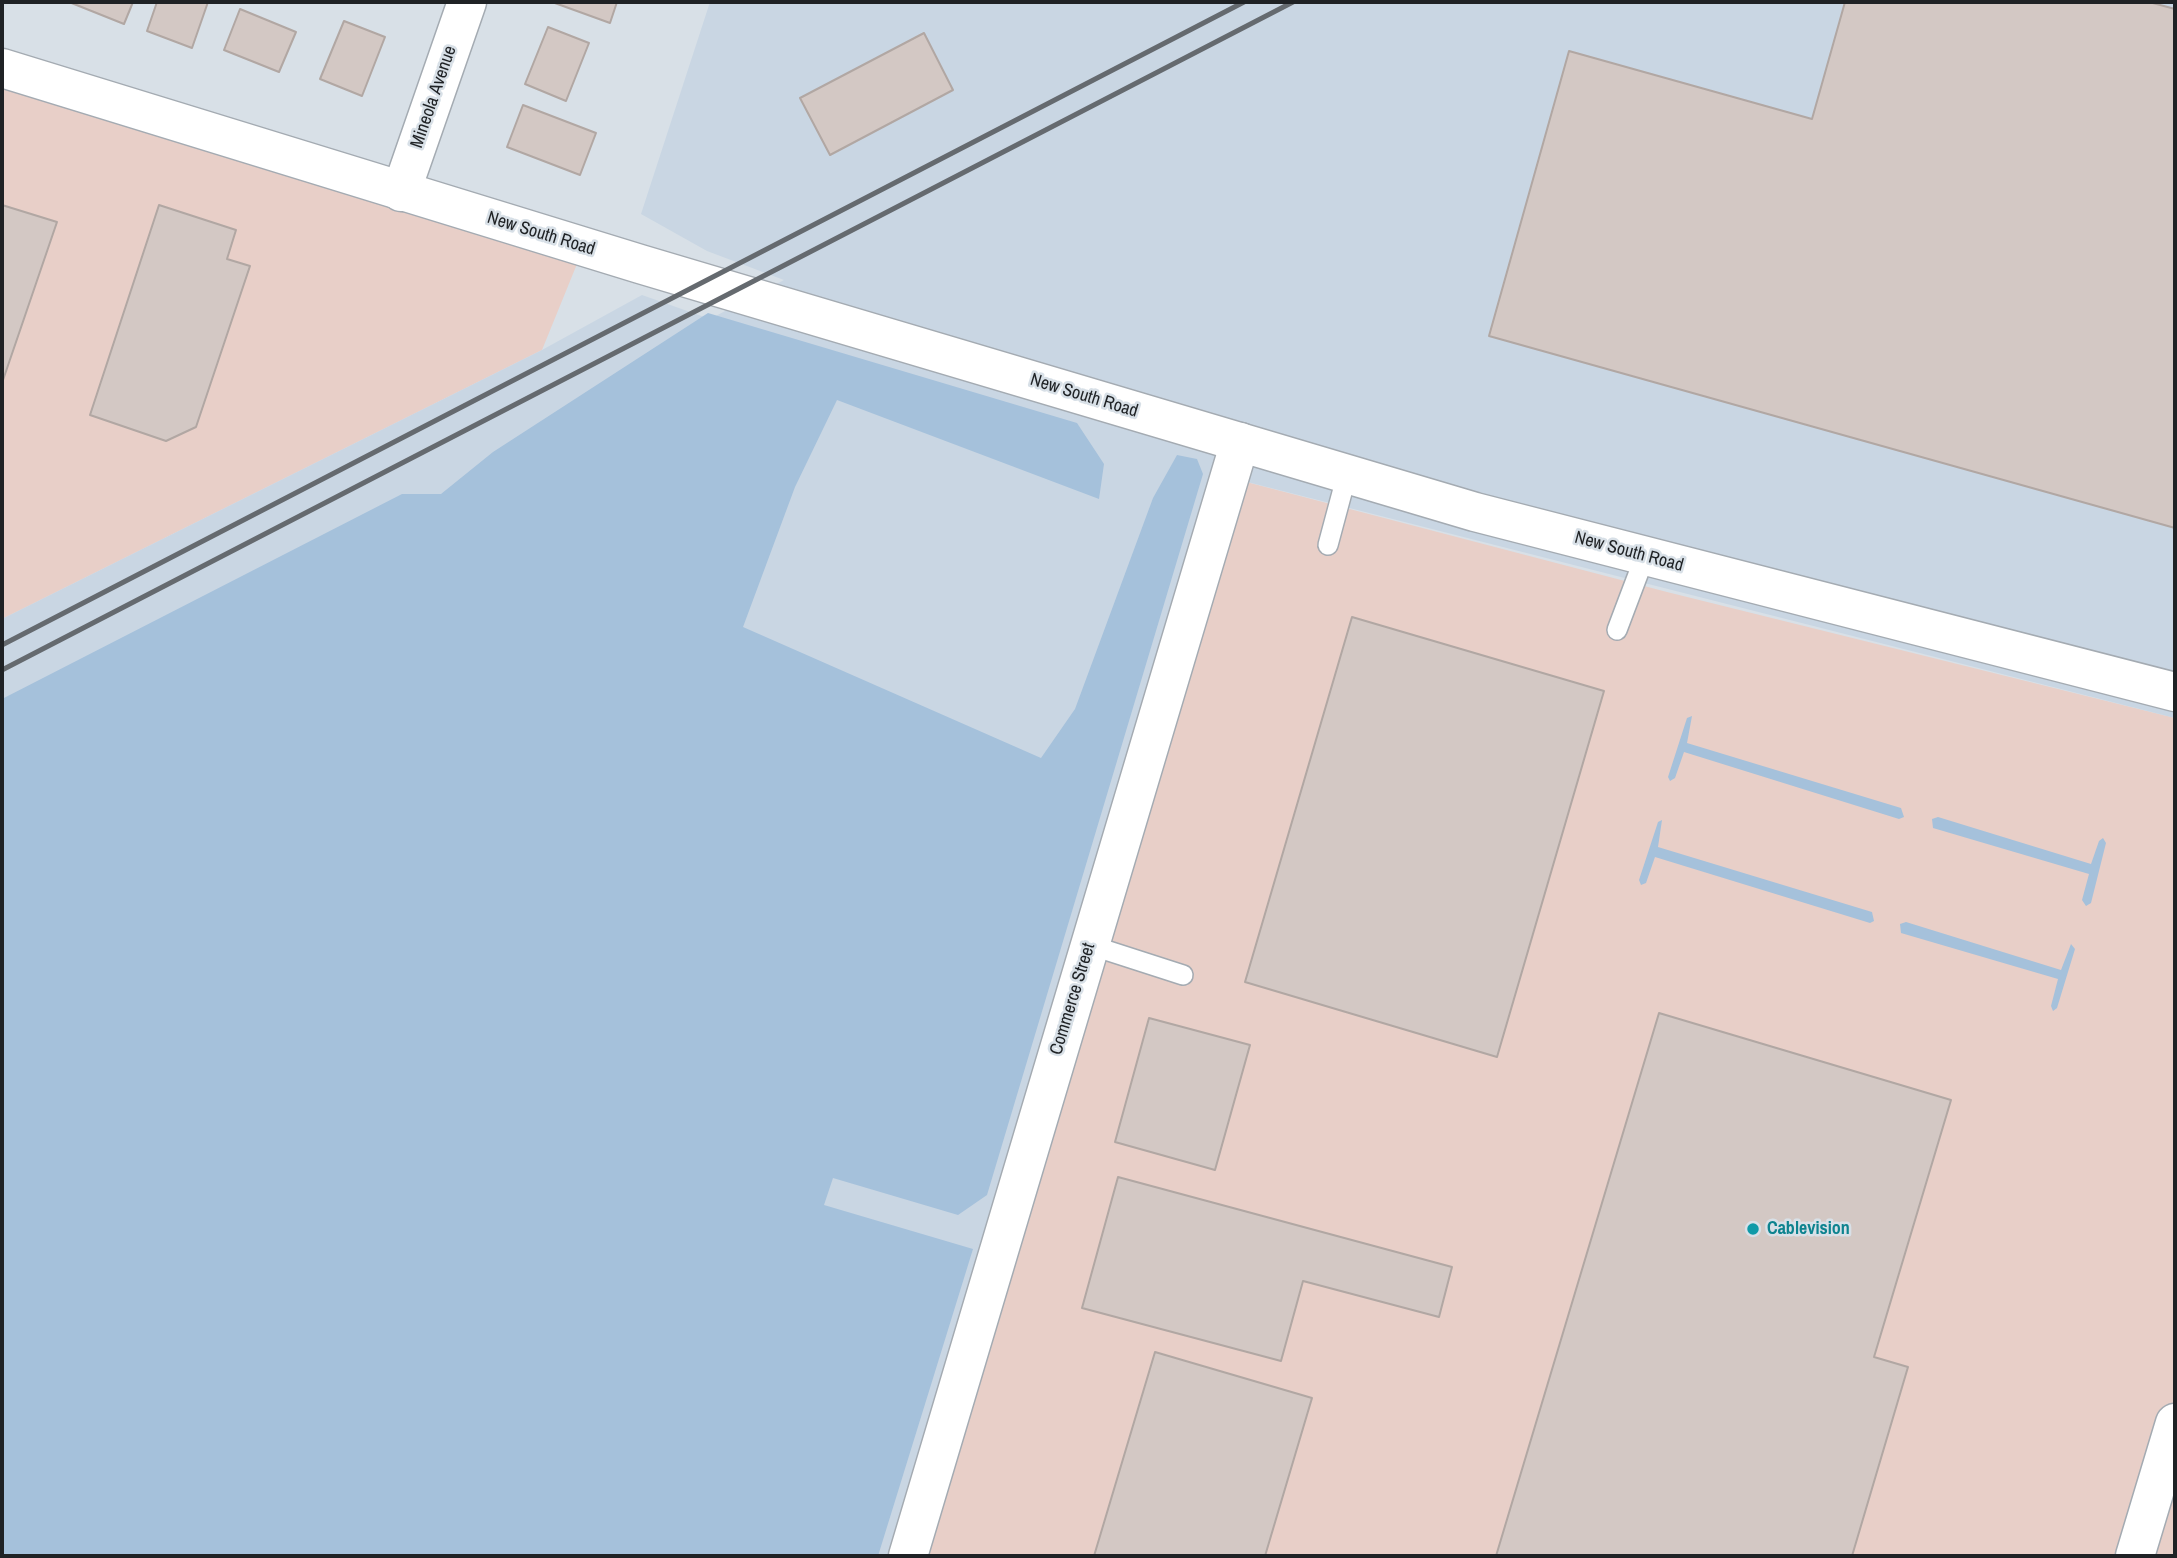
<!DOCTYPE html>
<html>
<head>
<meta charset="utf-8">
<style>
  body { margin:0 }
  #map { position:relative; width:2177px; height:1558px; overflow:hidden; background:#d8e0e7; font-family:"Archivo Narrow",sans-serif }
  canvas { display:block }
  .frame { position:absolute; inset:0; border:4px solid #1f2225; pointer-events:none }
</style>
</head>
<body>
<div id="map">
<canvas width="2177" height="1558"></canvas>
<div class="frame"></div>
</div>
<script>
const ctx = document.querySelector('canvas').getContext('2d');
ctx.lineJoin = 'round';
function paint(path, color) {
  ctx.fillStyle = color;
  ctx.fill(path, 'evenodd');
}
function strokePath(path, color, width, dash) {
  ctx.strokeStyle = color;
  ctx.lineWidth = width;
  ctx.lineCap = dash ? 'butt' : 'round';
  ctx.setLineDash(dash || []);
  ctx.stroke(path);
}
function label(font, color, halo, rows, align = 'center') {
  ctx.font = font + ' "Archivo Narrow",sans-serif';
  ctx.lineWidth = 5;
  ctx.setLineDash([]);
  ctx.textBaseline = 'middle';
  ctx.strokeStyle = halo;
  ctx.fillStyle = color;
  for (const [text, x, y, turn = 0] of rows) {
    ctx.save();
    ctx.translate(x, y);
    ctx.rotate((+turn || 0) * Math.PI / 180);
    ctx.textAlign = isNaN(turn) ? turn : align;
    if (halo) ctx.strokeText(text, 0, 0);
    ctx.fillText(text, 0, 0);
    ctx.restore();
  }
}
paint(new Path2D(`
  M 2,78 L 577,264 L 542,350 L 2,619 Z
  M 1212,473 L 1667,592 L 2175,718 L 2175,1556 L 893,1556 Z`), '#e8cfc8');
paint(new Path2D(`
  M 710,2 L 2175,2 L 2175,718 L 1212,473 L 893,1556 L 2,1556 L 2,619 L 542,350 L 642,295 L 710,319 L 784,280 L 707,251 L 641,214 Z`), '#c9d6e3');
paint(new Path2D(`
  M 708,313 L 1077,423 L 1104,464 L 1099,499 L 837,400 L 795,487 L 743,627 L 1041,758 L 1075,709 L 1153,498 L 1177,455 L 1197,459 L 1203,474 L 987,1195 L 958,1215 L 833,1178 L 824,1205 L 973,1249 L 878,1556 L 2,1556 L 2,699 L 402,494 L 441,494 L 493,452 Z
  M 1692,716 L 1687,743 L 1901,808 L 1904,817 L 1899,819 L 1684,752 L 1675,778 L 1670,781 L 1668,777 L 1687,718 Z
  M 1938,817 L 2091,864 L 2099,841 L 2103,838 L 2106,843 L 2091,903 L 2086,906 L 2082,900 L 2089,874 L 1933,828 L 1932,819 Z
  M 1662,820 L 1658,847 L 1872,912 L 1874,921 L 1870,923 L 1655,857 L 1646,883 L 1641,885 L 1639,880 L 1658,822 Z
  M 1906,922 L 2061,970 L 2071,944 L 2075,949 L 2057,1008 L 2053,1011 L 2051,1006 L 2058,979 L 1901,933 L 1900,924 Z`), '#a5c1db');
const building = new Path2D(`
  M 69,2 L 133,2 L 124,24 Z
  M 157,2 L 208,2 L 192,48 L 147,31 Z
  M 552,2 L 617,2 L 610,23 Z
  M 1845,2 L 2149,2 L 2175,9 L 2175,528 L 1489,336 L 1569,51 L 1812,119 Z
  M 240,9 L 296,32 L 279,72 L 224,50 Z
  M 344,21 L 385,37 L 362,96 L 320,79 Z
  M 548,27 L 589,43 L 566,101 L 525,84 Z
  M 924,33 L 953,90 L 830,155 L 800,98 Z
  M 523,105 L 596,133 L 580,175 L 507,147 Z
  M 2,205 L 57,222 L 2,383 Z
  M 159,205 L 236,230 L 227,259 L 250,266 L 196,427 L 166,441 L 90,415 Z
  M 1352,617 L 1604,691 L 1497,1057 L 1245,982 Z
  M 1659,1013 L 1951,1100 L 1874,1357 L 1908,1367 L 1852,1556 L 1496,1556 Z
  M 1149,1018 L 1250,1045 L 1215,1170 L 1115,1142 Z
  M 1118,1177 L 1452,1267 L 1439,1317 L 1303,1281 L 1281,1361 L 1082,1308 Z
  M 1155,1352 L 1312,1398 L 1265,1556 L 1094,1556 Z`);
paint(building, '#d3c8c4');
strokePath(building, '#b1a7a3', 2);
const service = new Path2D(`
  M 1328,545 L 1347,474
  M 1617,630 L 1645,556
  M 1090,945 L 1183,975`);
const minor = new Path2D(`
  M 401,192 L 467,2
  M 908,1556 L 1240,442
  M 2135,1556 L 2175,1423`);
const tertiary = new Path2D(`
  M 2,68 L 640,264 L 1475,512 L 2175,692`);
strokePath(service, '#a4abb2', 22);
strokePath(minor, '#a4abb2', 41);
strokePath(tertiary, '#a4abb2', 41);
strokePath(service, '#fff', 19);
strokePath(minor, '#fff', 38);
strokePath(tertiary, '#fff', 38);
strokePath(new Path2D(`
  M 2,645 L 1244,2
  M 2,670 L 1293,2`), '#656a6f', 5);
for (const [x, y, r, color] of [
  [1753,1229,7,"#0f9aa8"]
]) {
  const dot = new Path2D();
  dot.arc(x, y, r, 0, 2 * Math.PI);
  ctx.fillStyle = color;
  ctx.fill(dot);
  strokePath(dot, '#d8e0e7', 2.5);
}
label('18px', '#1f2225', '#d8e0e7', [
  ["Mineola Avenue",434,97,-71],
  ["New South Road",541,234,17],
  ["New South Road",1084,396,17],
  ["New South Road",1629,552,15],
  ["Commerce Street",1073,999,-73]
]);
label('bold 18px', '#0d838f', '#d8e0e7', [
  ["Cablevision",1767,1229]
], 'left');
</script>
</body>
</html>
